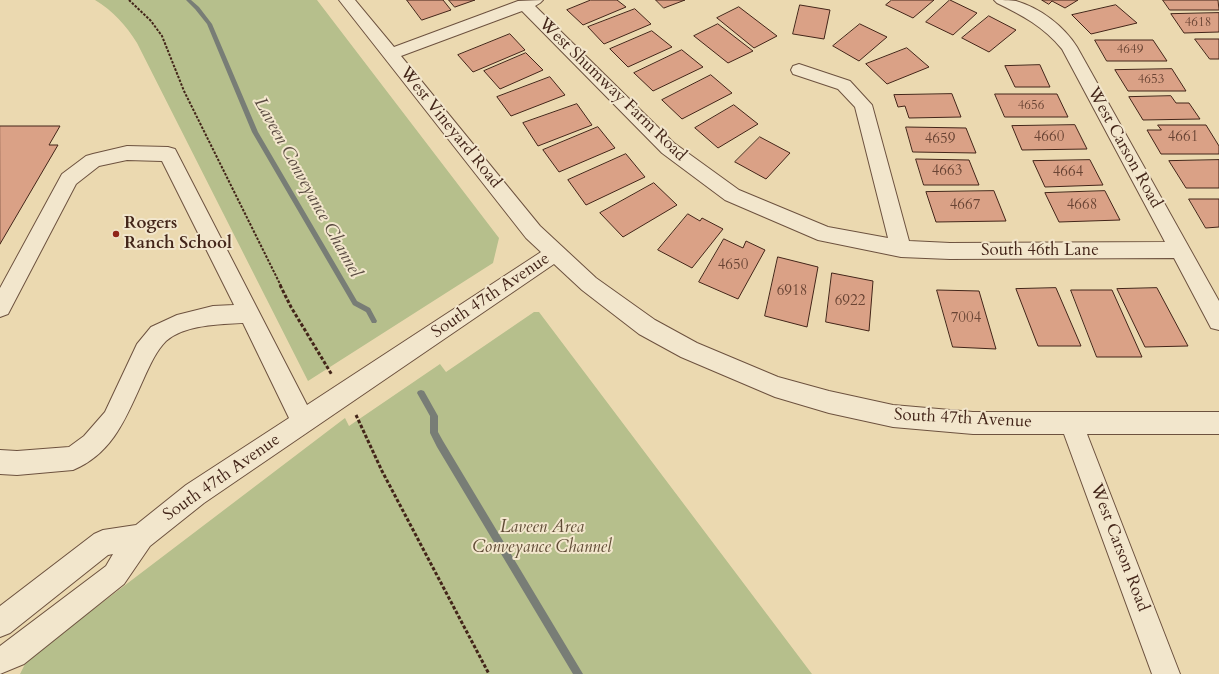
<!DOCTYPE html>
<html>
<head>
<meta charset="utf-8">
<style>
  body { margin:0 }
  canvas { display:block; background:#ebd9b0 }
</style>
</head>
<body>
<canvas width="1219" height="674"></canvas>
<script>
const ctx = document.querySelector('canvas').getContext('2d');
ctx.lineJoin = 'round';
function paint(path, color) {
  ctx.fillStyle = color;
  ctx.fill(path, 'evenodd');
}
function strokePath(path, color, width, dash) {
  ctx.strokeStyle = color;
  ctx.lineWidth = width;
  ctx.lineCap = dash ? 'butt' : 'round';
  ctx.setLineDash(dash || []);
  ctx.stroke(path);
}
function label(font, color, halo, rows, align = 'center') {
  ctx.font = font + ' Cardo,serif';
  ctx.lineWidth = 4;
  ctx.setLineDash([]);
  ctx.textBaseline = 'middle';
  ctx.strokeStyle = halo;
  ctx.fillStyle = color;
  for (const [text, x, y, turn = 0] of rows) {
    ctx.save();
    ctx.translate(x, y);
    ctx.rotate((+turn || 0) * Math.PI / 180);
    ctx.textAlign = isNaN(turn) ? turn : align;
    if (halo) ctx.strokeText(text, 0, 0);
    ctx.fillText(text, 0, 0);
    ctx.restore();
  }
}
paint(new Path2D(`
  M 95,0 L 317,0 L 499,238 L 493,263 L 308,381 L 137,43 C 126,25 113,11 95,0 Z
  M 534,312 L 539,312 L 812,674 L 20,674 L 25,664 L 45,646 L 345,418 L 349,426 L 440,364 L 446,372 Z`), '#b6bf8c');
paint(new Path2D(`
  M 186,0 L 191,0 L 199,7 L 212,24 L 258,132 L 357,301 L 370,308 L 377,321 L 376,323 L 372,323 L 366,312 L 353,305 L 252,132 L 207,24 L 195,9 Z
  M 421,390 L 424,391 L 438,416 L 438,432 L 443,441 L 583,674 L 573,674 L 437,447 L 430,433 L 430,416 L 417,393 L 418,391 Z`), '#787d76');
const building = new Path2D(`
  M 407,0 L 443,0 L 451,10 L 422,20 Z
  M 449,0 L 475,0 L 455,7 Z
  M 591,0 L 617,0 L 626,7 L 583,25 L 567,10 Z
  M 656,0 L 685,0 L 664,8 Z
  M 892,0 L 934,0 L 913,18 L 886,5 Z
  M 950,0 L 977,13 L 953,35 L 926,22 Z
  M 1042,0 L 1078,0 L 1065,8 L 1052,1 L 1049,4 Z
  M 1163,0 L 1218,0 L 1219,10 L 1170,10 Z
  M 800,5 L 830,10 L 824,39 L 793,34 Z
  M 1116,5 L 1137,23 L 1091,34 L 1072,15 Z
  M 739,7 L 777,36 L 754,48 L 717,18 Z
  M 635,9 L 651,24 L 604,44 L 588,27 Z
  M 1219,13 L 1219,32 L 1184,33 L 1171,14 Z
  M 989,16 L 1016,30 L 989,52 L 962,38 Z
  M 718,24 L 753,51 L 728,63 L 694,36 Z
  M 860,24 L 887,37 L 859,61 L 833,46 Z
  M 652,31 L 672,47 L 628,67 L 610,49 Z
  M 510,34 L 525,50 L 473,72 L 458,55 Z
  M 1195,39 L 1219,39 L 1219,59 L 1210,59 Z
  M 1095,40 L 1153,40 L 1167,61 L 1107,61 Z
  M 907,48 L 929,67 L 887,84 L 866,64 Z
  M 682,50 L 703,67 L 653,91 L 634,73 Z
  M 526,53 L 543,70 L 500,89 L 484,71 Z
  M 1040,65 L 1050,87 L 1015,87 L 1005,66 Z
  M 1172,69 L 1186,91 L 1128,91 L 1115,70 Z
  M 711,75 L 732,93 L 682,119 L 662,100 Z
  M 550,77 L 565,95 L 511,116 L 497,97 Z
  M 952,94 L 961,117 L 909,118 L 905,106 L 898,107 L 894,95 Z
  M 995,94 L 1057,94 L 1068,117 L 1005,117 Z
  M 1171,96 L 1176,103 L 1189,103 L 1200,119 L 1143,120 L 1129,97 Z
  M 577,104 L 592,125 L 538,146 L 523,123 Z
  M 734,105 L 758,124 L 718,148 L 695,128 Z
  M 1075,125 L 1087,149 L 1022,150 L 1012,126 Z
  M 1158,125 L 1206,125 L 1219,146 L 1219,154 L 1161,154 L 1147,130 L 1161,130 Z
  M 0,126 L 60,126 L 49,145 L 58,145 L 0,244 Z
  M 598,127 L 615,148 L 559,172 L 543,150 Z
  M 906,127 L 966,128 L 976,153 L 913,152 Z
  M 760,137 L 790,153 L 766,179 L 735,162 Z
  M 626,154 L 645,177 L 586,205 L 568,180 Z
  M 916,159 L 969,160 L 979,185 L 924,185 Z
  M 1090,160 L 1103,185 L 1045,187 L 1033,161 Z
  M 1219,160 L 1219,188 L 1186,188 L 1169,161 Z
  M 654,183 L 677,205 L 623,237 L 600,213 Z
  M 994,191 L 1006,221 L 936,222 L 926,192 Z
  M 1105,191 L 1120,220 L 1059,222 L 1045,193 Z
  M 1189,199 L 1219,199 L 1219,227 L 1206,228 Z
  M 688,214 L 700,221 L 702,218 L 723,229 L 692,268 L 658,250 Z
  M 724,239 L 743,248 L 746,241 L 765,250 L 738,299 L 699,282 Z
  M 778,257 L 818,267 L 807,327 L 765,316 Z
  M 832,273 L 873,281 L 869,331 L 826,322 Z
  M 1056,288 L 1081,346 L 1038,346 L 1016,289 Z
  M 1157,288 L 1188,346 L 1145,347 L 1117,289 Z
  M 937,290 L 979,291 L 996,349 L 953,347 Z
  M 1071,290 L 1112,290 L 1142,357 L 1097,357 Z`);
paint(building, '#daa186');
strokePath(building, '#432519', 1);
const minor = new Path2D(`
  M 339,0 L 355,0 L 394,47 L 518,1 L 543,0 L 540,3 L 535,6 L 674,143 L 739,190 L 828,227 L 888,238 L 855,107 L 838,89 L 793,74 L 791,70 L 793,66 L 799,64 L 850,81 L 872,105 L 909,241 L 950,243 L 1165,242 L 1062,49 C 1044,27 1022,15 997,3 L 994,0 C 1001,0 1010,0 1016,1 C 1040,8 1064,26 1077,47 L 1219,301 L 1219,330 L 1211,328 L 1174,258 L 950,259 L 901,257 L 818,240 L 725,200 L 662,153 L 522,11 L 401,56 L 540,226 L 596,278 L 655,320 L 697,343 L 778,377 L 829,391 L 893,405 L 973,412 L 1219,412 L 1219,434 L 1087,434 L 1180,674 L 1152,674 L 1064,434 L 973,434 L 893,427 L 829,413 L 775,397 L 681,357 L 639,334 L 582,290 L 554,264 L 204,503 L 150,546 L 124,584 L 24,664 L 0,674 L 0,646 L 106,566 L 113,554 L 108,555 L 10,633 L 0,637 L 0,606 L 94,534 L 103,530 L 136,525 L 186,485 L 289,418 L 243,323 C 220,324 184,325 166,341 C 156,351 150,365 144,378 C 127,415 114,453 73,470 L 17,475 L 0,474 L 0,450 L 17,451 L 69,447 L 84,436 L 105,412 L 137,344 L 151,327 L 177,315 L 213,306 L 234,305 L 162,161 L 127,160 L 99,166 L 76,184 L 8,314 L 0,317 L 0,288 L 62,174 L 86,156 L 93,154 L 127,146 L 168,147 L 175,149 L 307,405 L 541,252 L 526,238 Z`);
strokePath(minor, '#6d523f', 2);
strokePath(new Path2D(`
  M 129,0 L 151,21 L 162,36 L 184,91 L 281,286`), '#432519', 2, [2.5, 1.5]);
strokePath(new Path2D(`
  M 280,285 L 291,307 L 332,375
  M 356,415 L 382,471 L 489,674`), '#432519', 3, [3.5, 2]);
paint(minor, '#f2e6cc');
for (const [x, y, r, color] of [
  [116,234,4,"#8f2418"]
]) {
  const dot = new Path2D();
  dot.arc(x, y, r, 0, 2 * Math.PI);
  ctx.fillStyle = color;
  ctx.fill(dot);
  strokePath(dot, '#f2e6cc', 1.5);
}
label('13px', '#694434', null, [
  ["4618",1198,23],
  ["4649",1130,50],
  ["4653",1151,80],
  ["4656",1031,106]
]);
label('15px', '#694434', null, [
  ["4660",1049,138],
  ["4661",1183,138],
  ["4659",940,140],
  ["4663",947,172],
  ["4664",1068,173],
  ["4667",965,206],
  ["4668",1082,206],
  ["4650",733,266],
  ["6918",792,292],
  ["6922",850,302],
  ["7004",966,319]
]);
label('17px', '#432519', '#f2e6cc', [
  ["West Shumway Farm Road",612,90,44],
  ["West Vineyard Road",450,128,51],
  ["West Carson Road",1124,148,61],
  ["South 46th Lane",1040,251],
  ["South 47th Avenue",491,296,-34],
  ["South 47th Avenue",963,419,3],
  ["South 47th Avenue",222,478,-35],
  ["West Carson Road",1119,548,69]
]);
label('bold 17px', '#432519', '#f2e6cc', [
  ["Rogers",124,224],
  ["Ranch School",124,244]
], 'left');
label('italic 17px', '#604c36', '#f2e6cc', [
  ["Laveen Area",542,528],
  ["Conveyance Channel",542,548]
]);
label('italic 18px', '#594a40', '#f2e6cc', [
  ["Laveen Conveyance Channel",307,188,61]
]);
</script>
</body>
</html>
